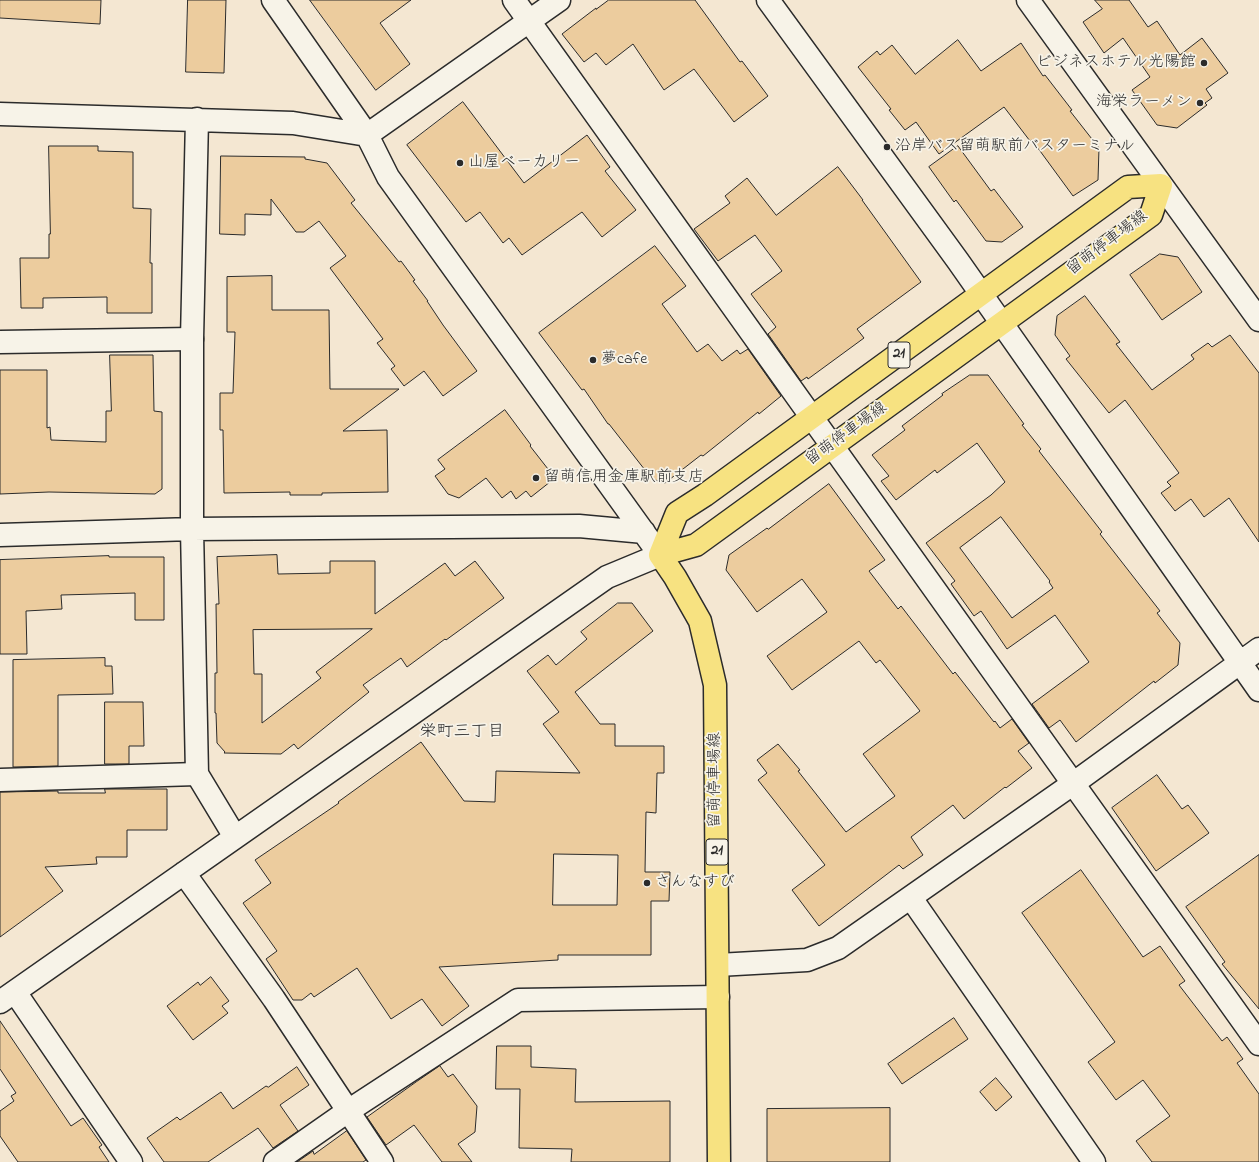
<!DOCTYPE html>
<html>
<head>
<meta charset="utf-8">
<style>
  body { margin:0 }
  canvas { display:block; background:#f4e7d2 }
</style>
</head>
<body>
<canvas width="1259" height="1162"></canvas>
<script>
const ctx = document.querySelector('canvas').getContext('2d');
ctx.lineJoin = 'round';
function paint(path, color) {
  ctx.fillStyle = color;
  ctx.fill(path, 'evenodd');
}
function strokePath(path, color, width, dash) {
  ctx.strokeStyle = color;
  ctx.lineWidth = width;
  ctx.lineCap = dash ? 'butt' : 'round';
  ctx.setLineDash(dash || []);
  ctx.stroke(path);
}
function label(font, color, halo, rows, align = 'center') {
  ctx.font = font + ' "Indie Flower","Klee One",sans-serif';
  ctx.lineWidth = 3.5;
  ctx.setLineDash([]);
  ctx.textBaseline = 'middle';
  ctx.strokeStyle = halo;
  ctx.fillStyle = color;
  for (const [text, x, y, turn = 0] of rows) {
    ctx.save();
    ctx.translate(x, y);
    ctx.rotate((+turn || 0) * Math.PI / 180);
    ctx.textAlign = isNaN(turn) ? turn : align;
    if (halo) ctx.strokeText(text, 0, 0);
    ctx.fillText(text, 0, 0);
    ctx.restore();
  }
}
const building = new Path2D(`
  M 0,0 L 101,0 L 100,24 L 0,18 Z
  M 188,0 L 226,0 L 224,73 L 186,72 Z
  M 310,0 L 411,0 L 380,23 L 410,64 L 376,90 Z
  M 609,0 L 695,0 L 740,62 L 742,61 L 768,96 L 734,122 L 694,69 L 664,90 L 633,44 L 606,65 L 596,53 L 584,62 L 562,34 L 596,8 L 596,9 Z
  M 1095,0 L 1129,0 L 1148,27 L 1157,21 L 1180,55 L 1202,38 L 1228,73 L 1206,89 L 1212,98 L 1205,103 L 1207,105 L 1177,128 L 1157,125 L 1132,90 L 1150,77 L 1123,38 L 1104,53 L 1083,22 L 1102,9 Z
  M 958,40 L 981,71 L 1021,43 L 1043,76 L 1045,75 L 1072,110 L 1070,111 L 1099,148 L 1098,180 L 1073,196 L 1032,140 L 1030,141 L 1004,107 L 939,154 L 916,122 L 905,130 L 889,110 L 891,109 L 858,67 L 877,51 L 880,55 L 892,45 L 915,74 Z
  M 463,102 L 524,183 L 587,135 L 610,167 L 605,171 L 636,210 L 602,237 L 582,212 L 522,255 L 509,238 L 503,243 L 480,212 L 466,222 L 407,145 Z
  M 49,146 L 98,146 L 98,151 L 133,152 L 133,208 L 151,209 L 150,263 L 152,263 L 152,313 L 107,313 L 107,297 L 43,298 L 43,308 L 21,308 L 20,258 L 49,258 L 49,234 L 50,234 Z
  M 958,146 L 991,191 L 994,189 L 1023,227 L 1002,242 L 986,241 L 956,200 L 954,202 L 929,167 Z
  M 221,156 L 305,157 L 305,159 L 327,163 L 355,200 L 351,203 L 399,262 L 401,261 L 415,280 L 413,281 L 428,301 L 427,301 L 443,325 L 477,371 L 443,396 L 424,371 L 404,386 L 391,369 L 395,366 L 377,343 L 383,339 L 330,268 L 346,256 L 319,221 L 304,232 L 296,232 L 271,199 L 271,215 L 245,214 L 245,235 L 220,234 Z
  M 838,167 L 863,200 L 862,200 L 921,282 L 857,329 L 864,338 L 808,379 L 807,377 L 801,381 L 768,334 L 776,327 L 751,294 L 782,271 L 755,235 L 718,261 L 694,229 L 730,203 L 725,196 L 747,178 L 776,215 Z
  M 655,246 L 686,286 L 662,304 L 697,352 L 708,344 L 722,361 L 737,350 L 740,354 L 748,349 L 781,396 L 759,414 L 758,412 L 703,456 L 701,455 L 665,483 L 652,479 L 609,424 L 608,424 L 584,389 L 582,390 L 539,333 Z
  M 1160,254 L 1178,257 L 1202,292 L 1162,320 L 1130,275 Z
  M 272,276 L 272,310 L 329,310 L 330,389 L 399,389 L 343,431 L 387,430 L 388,492 L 322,493 L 322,495 L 290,495 L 290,492 L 224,493 L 223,430 L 220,430 L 220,393 L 233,393 L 235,332 L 227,332 L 227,277 Z
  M 1085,296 L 1120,342 L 1116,344 L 1152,390 L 1194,359 L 1191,355 L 1208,343 L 1212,347 L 1230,335 L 1259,373 L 1259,542 L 1229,498 L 1204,517 L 1191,499 L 1175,511 L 1161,493 L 1171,486 L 1167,482 L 1179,473 L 1125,400 L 1109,413 L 1066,359 L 1070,356 L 1055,335 L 1057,316 Z
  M 110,355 L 153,355 L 154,411 L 162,412 L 162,489 L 155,494 L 49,492 L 0,494 L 0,370 L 47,370 L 47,428 L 50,427 L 51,440 L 106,442 L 106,411 L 111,411 Z
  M 970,375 L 988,375 L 1024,424 L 1022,425 L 1041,449 L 1039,451 L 1102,532 L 1100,534 L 1160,611 L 1157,613 L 1180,643 L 1178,665 L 1155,683 L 1154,681 L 1076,742 L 1060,720 L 1049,728 L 1032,704 L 1089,662 L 1055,615 L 1007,649 L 981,611 L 974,616 L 951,584 L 955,581 L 926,543 L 991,495 L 1005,482 L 977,443 L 937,473 L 935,470 L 896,500 L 881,481 L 889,476 L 872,455 L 905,430 L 902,426 L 943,395 L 942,394 ZM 1001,517 L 1050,581 L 1049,582 L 1053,588 L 1012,618 L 960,548 Z
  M 505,410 L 531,445 L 530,446 L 555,478 L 531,497 L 526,491 L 516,499 L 511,491 L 502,498 L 486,478 L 459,498 L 448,494 L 435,476 L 445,469 L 438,460 Z
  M 829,484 L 885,560 L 869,571 L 898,609 L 901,606 L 953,674 L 955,672 L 994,722 L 995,721 L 1000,728 L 1012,719 L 1029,743 L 1018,751 L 1032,768 L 1006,788 L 1005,787 L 964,819 L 953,805 L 911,837 L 923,855 L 903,869 L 899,865 L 819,926 L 792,890 L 825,865 L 758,780 L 767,773 L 757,760 L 778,744 L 800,770 L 798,771 L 846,832 L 895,796 L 863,754 L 920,711 L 880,660 L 876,663 L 859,641 L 792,690 L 767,656 L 827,612 L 802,579 L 757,612 L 726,570 L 729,555 L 767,528 L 768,529 Z
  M 277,555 L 278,574 L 330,573 L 330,561 L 375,561 L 375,614 L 445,563 L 455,576 L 475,561 L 504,598 L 446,640 L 445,639 L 407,667 L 401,658 L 363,685 L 369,692 L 298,749 L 294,744 L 281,754 L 224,753 L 225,752 L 217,743 L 216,713 L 215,713 L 215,673 L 217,673 L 216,604 L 219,604 L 217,557 ZM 372,629 L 316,672 L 321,678 L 262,723 L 262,674 L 254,674 L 253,630 Z
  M 109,556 L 109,557 L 164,557 L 164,620 L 135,620 L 135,593 L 61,595 L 62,609 L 26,611 L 27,654 L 0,654 L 0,560 Z
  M 618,603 L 632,603 L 653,631 L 575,692 L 600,724 L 615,724 L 615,746 L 664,746 L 664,773 L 657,773 L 656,813 L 646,812 L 645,872 L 670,872 L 669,901 L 651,901 L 651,955 L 558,955 L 558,960 L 439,967 L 469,1006 L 442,1026 L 422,999 L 391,1019 L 357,968 L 314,997 L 311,993 L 302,1000 L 293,1000 L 266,959 L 277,951 L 243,903 L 271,883 L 255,860 L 339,803 L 338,802 L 421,742 L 464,801 L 495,802 L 496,771 L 580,773 L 543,724 L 559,712 L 527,671 L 548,655 L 556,665 L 587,639 L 581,632 ZM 554,854 L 618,855 L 617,905 L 553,905 Z
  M 105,658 L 105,666 L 112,666 L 113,694 L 58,695 L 58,766 L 13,767 L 13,660 Z
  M 105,702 L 143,702 L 144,746 L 129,746 L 129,764 L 105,764 Z
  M 1157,775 L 1182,809 L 1188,805 L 1209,833 L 1156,871 L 1112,808 Z
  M 105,789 L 167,789 L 167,830 L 127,830 L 127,857 L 96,857 L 97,864 L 45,867 L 63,891 L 0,937 L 0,792 L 58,791 L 58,793 L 105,793 Z
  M 1259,855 L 1259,1009 L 1222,964 L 1225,962 L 1186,907 Z
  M 1081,870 L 1143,957 L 1160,946 L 1185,981 L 1179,985 L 1222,1041 L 1227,1037 L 1243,1059 L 1237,1063 L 1259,1094 L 1259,1162 L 1152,1162 L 1136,1141 L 1170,1116 L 1143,1080 L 1116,1100 L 1088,1062 L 1115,1042 L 1022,913 Z
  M 211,977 L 229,1001 L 222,1006 L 228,1013 L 193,1040 L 167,1006 L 198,982 L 200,985 Z
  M 954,1018 L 968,1039 L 902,1084 L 888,1064 Z
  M 0,1021 L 71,1126 L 83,1118 L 102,1145 L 99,1147 L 109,1162 L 18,1162 L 0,1136 L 0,1111 L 14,1101 L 11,1096 L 16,1093 L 0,1069 Z
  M 497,1046 L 531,1046 L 531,1067 L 576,1069 L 575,1102 L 670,1101 L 670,1162 L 571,1162 L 572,1149 L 519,1148 L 520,1089 L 496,1089 Z
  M 440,1066 L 448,1077 L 453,1074 L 477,1106 L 475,1132 L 458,1144 L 472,1162 L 442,1162 L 414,1125 L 386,1145 L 367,1117 L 416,1082 Z
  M 297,1067 L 309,1085 L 280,1105 L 298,1131 L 273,1148 L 258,1128 L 208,1162 L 164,1162 L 147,1138 L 177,1117 L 180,1120 L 221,1092 L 233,1109 L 266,1086 L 268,1087 Z
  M 996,1078 L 1012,1097 L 996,1111 L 980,1092 Z
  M 890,1108 L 890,1162 L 767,1162 L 767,1109 Z
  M 347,1131 L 366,1160 L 363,1162 L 297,1162 L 313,1151 L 314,1154 Z`);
paint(building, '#eccc9e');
strokePath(building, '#2b2b2b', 1);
const minor = new Path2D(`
  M 514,0 L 1259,1044
  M 367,135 L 559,0
  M 0,342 L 192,339
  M 0,780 L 197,774
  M 911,898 L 1094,1162
  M 15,992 L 131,1162
  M 275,1162 L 348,1111 L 518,1000 L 718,997`);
const tertiary = new Path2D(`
  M 768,0 L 958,261 L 1259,690
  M 1028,0 L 1259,320
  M 0,114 L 293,123 L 367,135
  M 197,119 L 192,339 L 192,529 L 197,774 L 235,837
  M 0,535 L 192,529 L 579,526 L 644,532
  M 184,873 L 274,999 L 382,1162
  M 718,965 L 807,960 L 838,948 L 1074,783 L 1259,649
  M 0,1002 L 607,577 L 660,555 L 388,177 L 367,135 L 273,0`);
const primary = new Path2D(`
  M 1161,185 L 1151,215 L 696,545 L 660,555 L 677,513 L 705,495 L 1128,187 Z
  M 660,555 L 675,577 L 700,621 L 715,685 L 719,1162`);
strokePath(minor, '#2b2b2b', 25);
strokePath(tertiary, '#2b2b2b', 25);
strokePath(primary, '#2b2b2b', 25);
strokePath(minor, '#f7f3e8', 22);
strokePath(tertiary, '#f7f3e8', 22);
strokePath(primary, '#f7e281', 22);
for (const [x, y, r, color] of [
  [1204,63,4,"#2b2b2b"],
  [1200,103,4,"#2b2b2b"],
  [887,147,4,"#2b2b2b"],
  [460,163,4,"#2b2b2b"],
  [593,360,4,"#2b2b2b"],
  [536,478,4,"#2b2b2b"],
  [647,883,4,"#2b2b2b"]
]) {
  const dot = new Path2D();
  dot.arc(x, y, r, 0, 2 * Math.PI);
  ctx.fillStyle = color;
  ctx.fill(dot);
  strokePath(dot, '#f7f3e8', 1.5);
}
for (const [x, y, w] of [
  [899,355,22],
  [717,852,22]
]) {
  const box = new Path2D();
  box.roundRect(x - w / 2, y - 13, w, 26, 3);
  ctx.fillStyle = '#f7f3e8';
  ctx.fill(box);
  strokePath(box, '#2b2b2b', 1);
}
label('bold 15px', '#2b2b2b', null, [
  ["21",899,355],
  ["21",717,852]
]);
label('16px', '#2b2b2b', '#f7f3e8', [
  ["ビジネスホテル光陽館",1196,63,"right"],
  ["海栄ラーメン",1192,103,"right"],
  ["沿岸バス留萌駅前バスターミナル",895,147],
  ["山屋ベーカリー",468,163],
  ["夢cafe",601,360],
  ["留萌信用金庫駅前支店",544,478],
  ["さんなすび",655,883]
], 'left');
label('16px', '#2b2b2b', '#f7f3e8', [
  ["留萌停車場線",1108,244,-37],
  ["留萌停車場線",847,435,-36],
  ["留萌停車場線",716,780,-90]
]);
label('17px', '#2b2b2b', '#f7f3e8', [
  ["栄町三丁目",462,733]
]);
</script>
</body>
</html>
